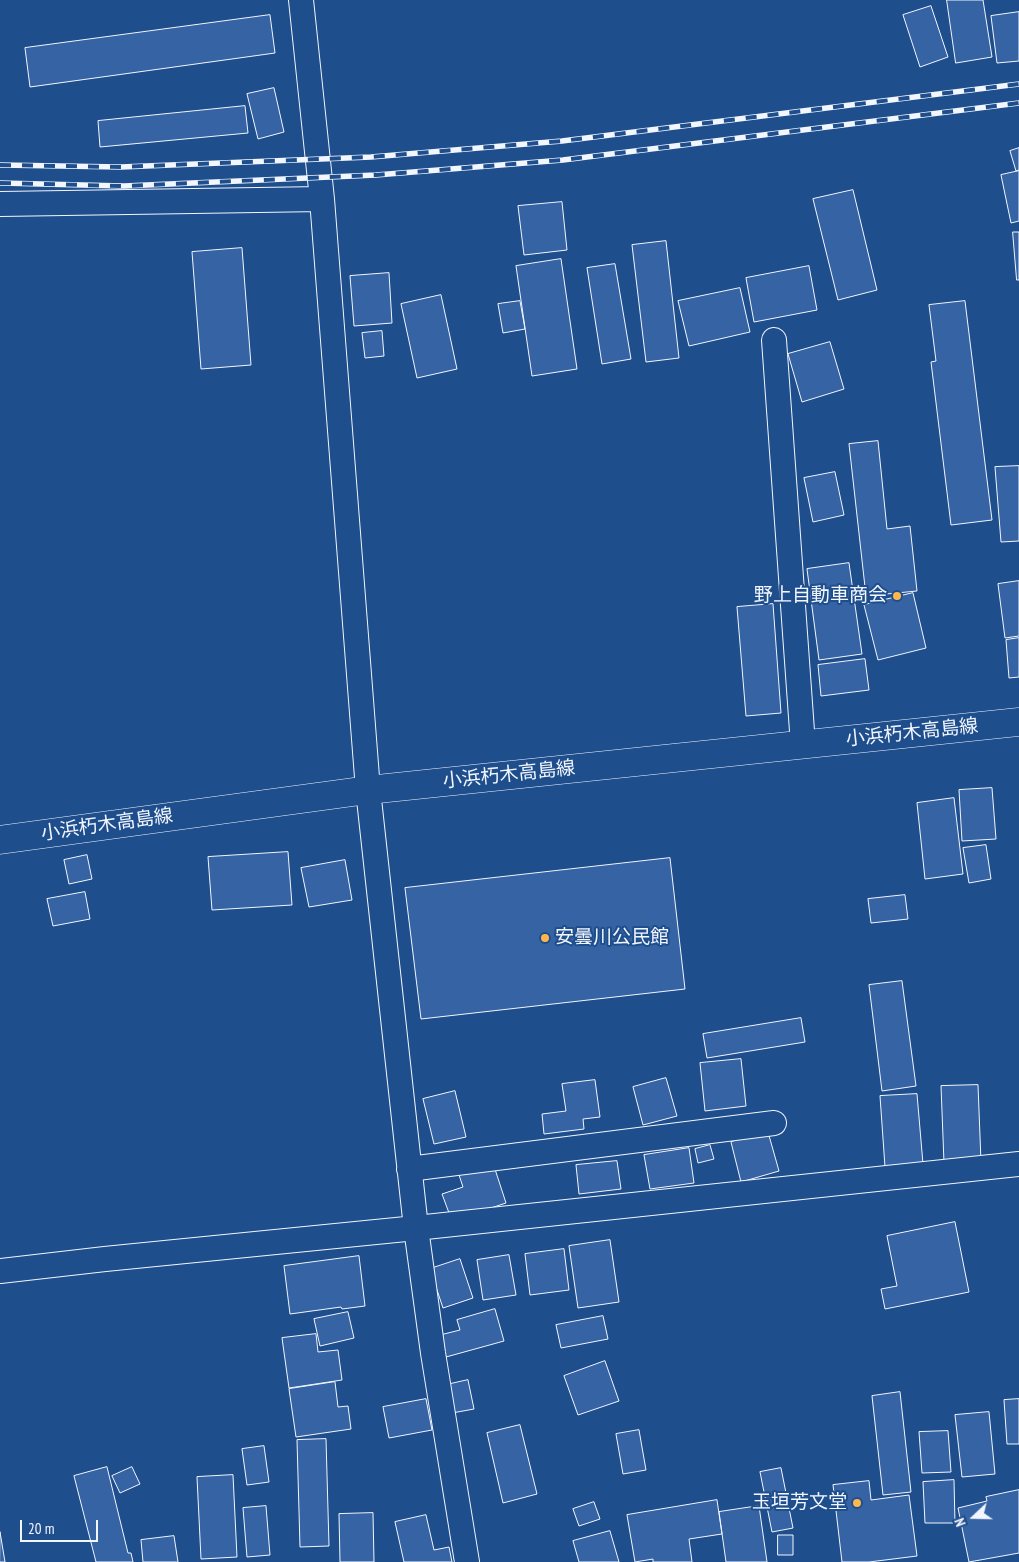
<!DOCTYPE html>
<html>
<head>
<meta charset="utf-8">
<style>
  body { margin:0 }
  #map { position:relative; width:1019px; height:1562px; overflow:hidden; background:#1f4e8c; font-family:"PT Sans Narrow",sans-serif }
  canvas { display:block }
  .north { position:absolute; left:949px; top:1492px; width:50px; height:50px; -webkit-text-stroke:4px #1f4e8c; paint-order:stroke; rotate:249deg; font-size:14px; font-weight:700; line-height:20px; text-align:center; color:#f2f6ff }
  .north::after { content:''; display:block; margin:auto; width:18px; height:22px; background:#f2f6ff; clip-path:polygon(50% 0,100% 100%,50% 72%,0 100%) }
  .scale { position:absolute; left:20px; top:1520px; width:78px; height:22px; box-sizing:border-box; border:2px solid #f2f6ff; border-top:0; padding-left:6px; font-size:15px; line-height:18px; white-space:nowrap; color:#f2f6ff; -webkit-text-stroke:4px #1f4e8c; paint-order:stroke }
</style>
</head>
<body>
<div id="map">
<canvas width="1019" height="1562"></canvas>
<div class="north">N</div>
<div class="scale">20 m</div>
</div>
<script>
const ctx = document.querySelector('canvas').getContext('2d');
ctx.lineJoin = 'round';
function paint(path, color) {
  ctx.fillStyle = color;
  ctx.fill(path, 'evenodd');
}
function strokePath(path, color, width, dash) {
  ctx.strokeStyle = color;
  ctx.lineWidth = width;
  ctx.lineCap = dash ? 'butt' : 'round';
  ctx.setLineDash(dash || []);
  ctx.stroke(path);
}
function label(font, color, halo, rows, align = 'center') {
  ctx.font = font + ' "PT Sans Narrow","Noto Sans JP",sans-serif';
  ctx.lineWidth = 4;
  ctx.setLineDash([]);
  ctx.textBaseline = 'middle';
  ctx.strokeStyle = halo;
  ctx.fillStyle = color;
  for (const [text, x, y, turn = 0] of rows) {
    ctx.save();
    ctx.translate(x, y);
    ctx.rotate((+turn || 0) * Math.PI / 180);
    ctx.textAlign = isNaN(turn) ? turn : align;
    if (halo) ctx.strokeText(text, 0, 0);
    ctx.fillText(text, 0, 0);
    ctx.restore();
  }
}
const building = new Path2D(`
  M 947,0 L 983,0 L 992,57 L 956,63 Z
  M 931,6 L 948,57 L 920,67 L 903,15 Z
  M 1019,12 L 1019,61 L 997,63 L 991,16 Z
  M 270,15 L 275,53 L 30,87 L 25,48 Z
  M 274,88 L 284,132 L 258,139 L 247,94 Z
  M 245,106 L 248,133 L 100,147 L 98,121 Z
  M 1019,148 L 1019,170 L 1016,171 L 1010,151 Z
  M 1019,171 L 1019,221 L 1011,223 L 1001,175 Z
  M 853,190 L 877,290 L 838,300 L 813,199 Z
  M 562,202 L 567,250 L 524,255 L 518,206 Z
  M 1013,232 L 1019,232 L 1019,280 L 1017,280 Z
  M 666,241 L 679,358 L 646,362 L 632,245 Z
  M 242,248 L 251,365 L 201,369 L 192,252 Z
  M 561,259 L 577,369 L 532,376 L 516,266 Z
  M 615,264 L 631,359 L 602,364 L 587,268 Z
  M 809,266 L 817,310 L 754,322 L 746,278 Z
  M 389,273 L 392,323 L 354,326 L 350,276 Z
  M 740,288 L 750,332 L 689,346 L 678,301 Z
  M 441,295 L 457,369 L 417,378 L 401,304 Z
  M 520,301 L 525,329 L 503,333 L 498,304 Z
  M 965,301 L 992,520 L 951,525 L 931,362 L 936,361 L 929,305 Z
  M 382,331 L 384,356 L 365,358 L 362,333 Z
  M 830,342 L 844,389 L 802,402 L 788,354 Z
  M 878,441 L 887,529 L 910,526 L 917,591 L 866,596 L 849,444 Z
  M 1019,466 L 1019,541 L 1001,542 L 995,467 Z
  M 835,472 L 844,515 L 813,522 L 804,478 Z
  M 849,563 L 862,654 L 819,660 L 807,569 Z
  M 1019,581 L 1019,636 L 1005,638 L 998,584 Z
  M 913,593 L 926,648 L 878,660 L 864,605 Z
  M 773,604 L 781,713 L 746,716 L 737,607 Z
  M 1019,638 L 1019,677 L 1009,678 L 1006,640 Z
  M 865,659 L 869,690 L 821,696 L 818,665 Z
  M 992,788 L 996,839 L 962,841 L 959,790 Z
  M 954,798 L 963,874 L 925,879 L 917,803 Z
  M 986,845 L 991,879 L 969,883 L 963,848 Z
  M 288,852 L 292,905 L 212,910 L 208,857 Z
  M 87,855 L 92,879 L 69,884 L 64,860 Z
  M 670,858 L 685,989 L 421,1019 L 405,888 Z
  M 345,860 L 352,900 L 309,907 L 301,868 Z
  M 85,892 L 90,919 L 53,926 L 47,899 Z
  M 905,895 L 908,919 L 871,923 L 868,899 Z
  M 902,981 L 916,1086 L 882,1091 L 869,985 Z
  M 801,1018 L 805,1042 L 707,1058 L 703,1034 Z
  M 741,1059 L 746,1106 L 705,1111 L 700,1063 Z
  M 666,1078 L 677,1116 L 643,1125 L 633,1087 Z
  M 595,1080 L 600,1117 L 583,1119 L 584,1129 L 544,1134 L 542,1114 L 566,1111 L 562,1084 Z
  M 978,1085 L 981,1162 L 944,1163 L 941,1086 Z
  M 455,1091 L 466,1137 L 434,1144 L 423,1099 Z
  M 917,1094 L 923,1164 L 885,1167 L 880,1096 Z
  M 768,1132 L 779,1171 L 741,1182 L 731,1142 Z
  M 710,1145 L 714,1159 L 698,1163 L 695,1149 Z
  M 689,1148 L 694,1183 L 650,1189 L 644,1155 Z
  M 617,1161 L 621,1189 L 579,1194 L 576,1165 Z
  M 493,1163 L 506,1203 L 452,1221 L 442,1194 L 463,1187 L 459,1175 Z
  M 955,1222 L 969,1292 L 885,1309 L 881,1289 L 897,1286 L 887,1236 Z
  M 610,1240 L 619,1302 L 578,1308 L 569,1246 Z
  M 564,1249 L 569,1290 L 530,1295 L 525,1254 Z
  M 509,1255 L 516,1295 L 483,1300 L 477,1260 Z
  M 359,1256 L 365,1306 L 342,1309 L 341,1307 L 290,1314 L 284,1266 Z
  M 460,1259 L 473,1298 L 443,1308 L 430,1269 Z
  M 495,1309 L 504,1341 L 446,1357 L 440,1335 L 460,1330 L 457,1320 Z
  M 348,1312 L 354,1338 L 320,1346 L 314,1319 Z
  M 603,1316 L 608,1339 L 561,1348 L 556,1325 Z
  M 316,1334 L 318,1352 L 338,1350 L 342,1380 L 289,1388 L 282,1338 Z
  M 605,1361 L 619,1401 L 578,1415 L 564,1376 Z
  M 468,1380 L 474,1409 L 452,1413 L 446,1385 Z
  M 335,1382 L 338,1407 L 348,1406 L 351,1429 L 296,1437 L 289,1389 Z
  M 900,1392 L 911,1492 L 883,1495 L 872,1396 Z
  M 426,1399 L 432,1430 L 389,1438 L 383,1407 Z
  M 1019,1399 L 1019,1444 L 1007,1444 L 1004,1400 Z
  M 989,1412 L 995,1474 L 962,1477 L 955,1415 Z
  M 520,1425 L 537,1494 L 503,1503 L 487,1433 Z
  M 639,1430 L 646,1470 L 623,1474 L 616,1434 Z
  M 948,1431 L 951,1472 L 922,1473 L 919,1432 Z
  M 326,1439 L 329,1546 L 300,1547 L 297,1440 Z
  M 264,1446 L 269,1482 L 247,1485 L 242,1449 Z
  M 107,1467 L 128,1553 L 131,1553 L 133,1562 L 96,1562 L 74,1476 Z
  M 132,1467 L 140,1484 L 120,1493 L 112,1476 Z
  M 781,1468 L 793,1528 L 772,1532 L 760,1472 Z
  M 233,1475 L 237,1557 L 201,1559 L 197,1477 Z
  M 954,1480 L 955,1523 L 925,1523 L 923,1482 Z
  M 869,1481 L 871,1500 L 909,1495 L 917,1556 L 869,1562 L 842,1562 L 833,1485 Z
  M 1019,1490 L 1019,1553 L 969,1562 L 958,1508 L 987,1501 L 986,1497 Z
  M 717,1500 L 722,1534 L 689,1539 L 692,1562 L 653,1562 L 653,1559 L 635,1562 L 627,1515 Z
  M 594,1502 L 600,1519 L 579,1526 L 573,1509 Z
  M 266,1506 L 270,1555 L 247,1557 L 243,1508 Z
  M 759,1506 L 767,1562 L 726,1562 L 719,1512 Z
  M 373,1513 L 374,1562 L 340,1562 L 339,1514 Z
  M 426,1515 L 434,1550 L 449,1547 L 452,1562 L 404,1562 L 395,1522 Z
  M 610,1531 L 619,1562 L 579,1562 L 573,1541 Z
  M 0,1532 L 5,1562 L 0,1562 Z
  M 778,1535 L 793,1535 L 793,1555 L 778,1555 Z
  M 174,1536 L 178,1562 L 143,1562 L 141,1540 Z`);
paint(building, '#3563a3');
strokePath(building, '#f2f6ff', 1);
const minor = new Path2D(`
  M 301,0 L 322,199 L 368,790 L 416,1228 L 433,1353 L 467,1562
  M 0,204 L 322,199
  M 774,340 L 803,745
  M 409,1169 L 774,1123
  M 0,1271 L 105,1259 L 416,1228 L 1019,1164`);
const primary = new Path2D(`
  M 0,840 L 368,790 L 1019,722`);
strokePath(minor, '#f2f6ff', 26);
strokePath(primary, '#f2f6ff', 29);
strokePath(minor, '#1f4e8c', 24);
strokePath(primary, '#1f4e8c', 28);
const rail = new Path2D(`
  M 0,165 L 121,167 L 371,157 L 562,141 L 1019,84
  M 0,183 L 124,186 L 376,175 L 563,160 L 1019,103`);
strokePath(rail, '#f2f6ff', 5.5);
strokePath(rail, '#1f4e8c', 4, [11]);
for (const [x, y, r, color] of [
  [897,596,5,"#ffb74d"],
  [545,938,5,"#ffb74d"],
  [857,1503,5,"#ffb74d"]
]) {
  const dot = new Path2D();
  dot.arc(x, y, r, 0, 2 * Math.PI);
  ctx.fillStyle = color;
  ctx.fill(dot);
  strokePath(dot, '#1f4e8c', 2);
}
label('19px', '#f2f6ff', '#1f4e8c', [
  ["野上自動車商会",887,596],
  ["安曇川公民館",555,938,"left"],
  ["玉垣芳文堂",847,1503]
], 'right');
label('19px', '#f2f6ff', '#1f4e8c', [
  ["小浜朽木高島線",912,733,-6],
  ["小浜朽木高島線",509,775,-6],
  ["小浜朽木高島線",107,825,-8]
]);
</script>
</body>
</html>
